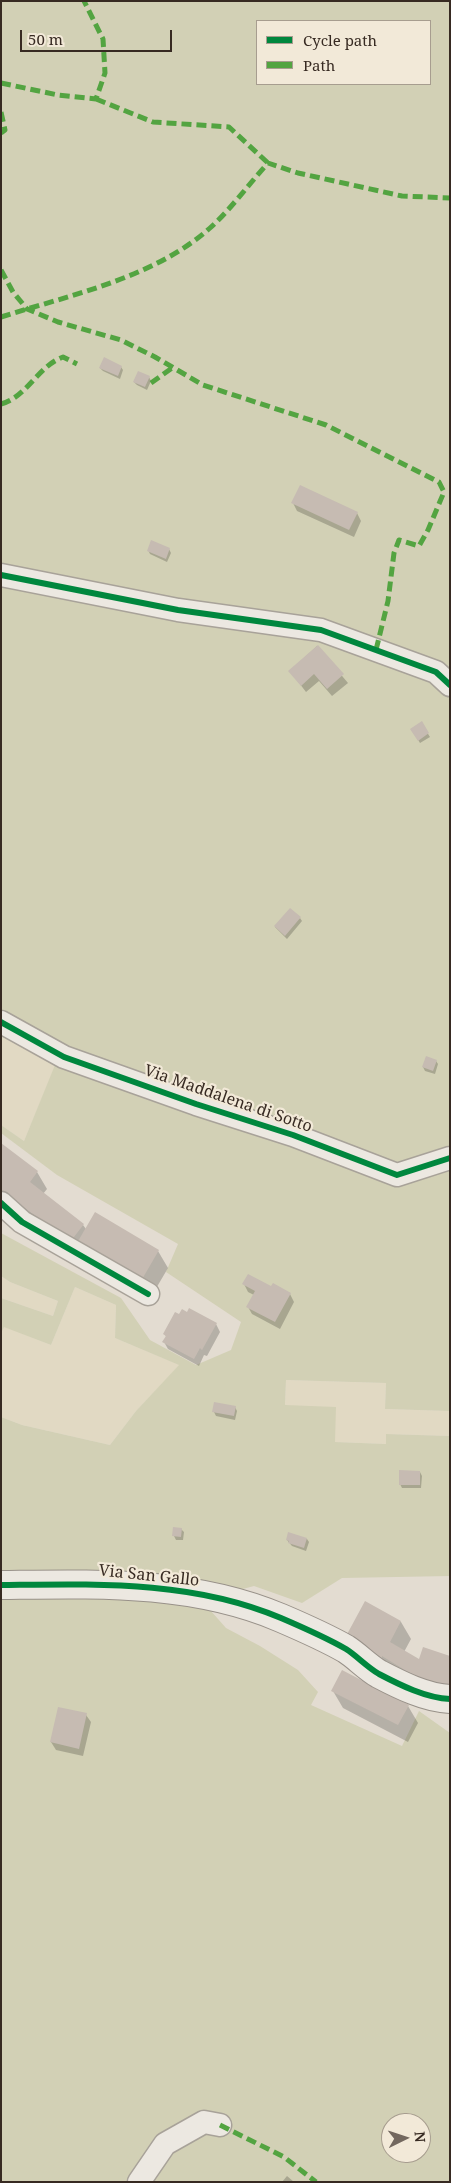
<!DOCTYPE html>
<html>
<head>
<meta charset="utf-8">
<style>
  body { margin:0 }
  #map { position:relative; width:451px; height:2183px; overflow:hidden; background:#e3dcd1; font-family:"Noto Serif",serif }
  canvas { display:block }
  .frame { position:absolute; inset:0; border:2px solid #372a22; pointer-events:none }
  .legend { position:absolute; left:256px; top:20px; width:175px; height:65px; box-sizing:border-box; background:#f2e9d8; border:1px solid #a79d8f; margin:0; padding:6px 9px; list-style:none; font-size:15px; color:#372a22 }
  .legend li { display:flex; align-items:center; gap:10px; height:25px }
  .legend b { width:25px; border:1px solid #a79d8f }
  .north { position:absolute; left:381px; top:2113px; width:50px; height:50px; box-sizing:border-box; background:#f2e9d8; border:1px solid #a79d8f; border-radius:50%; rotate:86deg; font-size:14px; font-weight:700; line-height:20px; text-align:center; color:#372a22 }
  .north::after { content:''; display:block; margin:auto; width:18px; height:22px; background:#73685f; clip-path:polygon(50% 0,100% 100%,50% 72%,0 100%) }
  .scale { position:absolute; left:20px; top:30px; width:152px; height:22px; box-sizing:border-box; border:2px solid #372a22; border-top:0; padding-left:6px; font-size:15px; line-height:18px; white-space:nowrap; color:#372a22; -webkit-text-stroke:4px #f2e9d8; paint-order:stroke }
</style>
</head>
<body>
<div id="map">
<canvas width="451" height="2183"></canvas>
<div class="frame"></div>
<ul class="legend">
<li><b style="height:6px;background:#00873e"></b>Cycle path</li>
<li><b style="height:6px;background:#53a441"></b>Path</li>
</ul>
<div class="north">N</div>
<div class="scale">50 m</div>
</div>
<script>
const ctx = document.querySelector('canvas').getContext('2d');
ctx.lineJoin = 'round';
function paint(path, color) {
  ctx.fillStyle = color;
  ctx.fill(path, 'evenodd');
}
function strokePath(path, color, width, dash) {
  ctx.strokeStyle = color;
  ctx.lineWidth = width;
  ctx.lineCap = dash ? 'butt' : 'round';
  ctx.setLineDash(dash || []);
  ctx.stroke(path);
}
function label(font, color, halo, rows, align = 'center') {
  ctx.font = font + ' "Noto Serif",serif';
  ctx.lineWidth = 4.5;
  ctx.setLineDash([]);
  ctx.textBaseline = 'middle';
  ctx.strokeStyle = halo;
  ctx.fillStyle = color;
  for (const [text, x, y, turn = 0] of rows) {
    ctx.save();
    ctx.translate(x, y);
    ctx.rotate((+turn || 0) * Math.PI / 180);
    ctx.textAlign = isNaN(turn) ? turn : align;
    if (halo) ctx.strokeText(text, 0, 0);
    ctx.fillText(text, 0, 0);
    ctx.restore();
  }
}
paint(new Path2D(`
  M 1,1036 L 56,1065 L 24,1141 L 1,1125 Z
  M 1,1276 L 10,1282 L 58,1301 L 53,1316 L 1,1298 Z
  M 75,1287 L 116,1305 L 115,1338 L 180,1365 L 136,1411 L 110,1445 L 22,1425 L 1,1417 L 1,1333 L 4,1326 L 51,1345 Z
  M 286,1380 L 386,1383 L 385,1409 L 450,1411 L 450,1436 L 387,1434 L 386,1444 L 335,1442 L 285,1405 Z`), '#e1d9c3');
paint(new Path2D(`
  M 1,1 L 450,1 L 450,1411 L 385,1409 L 386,1383 L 286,1380 L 285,1405 L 336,1407 L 335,1442 L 386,1444 L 386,1434 L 450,1436 L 450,1576 L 342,1578 L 302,1603 L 254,1586 L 239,1590 L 184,1576 L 1,1580 L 1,1417 L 22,1425 L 110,1445 L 136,1411 L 179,1365 L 115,1338 L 116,1305 L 75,1287 L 51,1345 L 4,1327 L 1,1333 L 1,1298 L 53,1316 L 58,1301 L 10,1282 L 1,1276 L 1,1233 L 121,1298 L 150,1340 L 196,1365 L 231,1350 L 241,1322 L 166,1272 L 178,1244 L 57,1175 L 1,1133 L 1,1125 L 24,1141 L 55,1065 L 1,1036 L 1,1031 L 65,1048 L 1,1015 ZM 257,21 L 430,21 L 430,84 L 257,84 Z
  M 1,1588 L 203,1602 L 226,1628 L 260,1646 L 298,1670 L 318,1692 L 311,1705 L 402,1746 L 419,1711 L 450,1733 L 450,2182 L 1,2182 ZM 391,2123 L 421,2123 L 421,2153 L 391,2153 Z`), '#d2d0b5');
paint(new Path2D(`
  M 121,367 L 123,370 L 120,379 L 103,371 L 100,368 Z
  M 149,377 L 151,381 L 147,390 L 137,385 L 134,382 Z
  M 293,503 L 357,513 L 361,521 L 354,537 L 297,511 Z
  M 169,549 L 171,553 L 167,562 L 150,554 L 148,550 Z
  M 317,646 L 348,683 L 332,696 L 319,681 L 306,692 L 290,671 Z
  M 421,723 L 430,737 L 420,743 L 412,730 Z
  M 300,918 L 302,921 L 287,939 L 275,927 Z
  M 436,1061 L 438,1064 L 435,1074 L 425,1071 L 423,1067 Z
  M 1,1145 L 37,1172 L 47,1189 L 43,1194 L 83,1225 L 86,1229 L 158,1251 L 168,1268 L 151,1297 L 1,1198 Z
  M 244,1284 L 271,1288 L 290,1294 L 294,1302 L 280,1329 L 252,1314 L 248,1307 L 254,1295 L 248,1292 Z
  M 216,1324 L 220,1332 L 207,1356 L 204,1355 L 199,1366 L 168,1349 L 164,1342 L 166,1337 L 165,1334 Z
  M 235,1407 L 237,1411 L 235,1420 L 216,1416 L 214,1412 Z
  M 420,1472 L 422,1476 L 421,1488 L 402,1488 L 400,1484 Z
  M 181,1529 L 184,1532 L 183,1540 L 176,1540 L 174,1536 Z
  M 307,1539 L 309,1542 L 306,1551 L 292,1546 L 287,1540 Z
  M 365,1603 L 401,1622 L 411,1639 L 404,1652 L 450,1702 L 357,1656 Z
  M 333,1691 L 408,1706 L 418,1723 L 408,1742 L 343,1708 Z
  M 86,1715 L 91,1722 L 83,1756 L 56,1750 L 51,1742 Z
  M 287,2176 L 294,2182 L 282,2182 Z`), '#0003');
paint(new Path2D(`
  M 104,357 L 122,366 L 118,376 L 99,368 Z
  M 138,371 L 150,376 L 145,387 L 133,382 Z
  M 300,485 L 358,512 L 349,530 L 291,503 Z
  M 151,540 L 170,548 L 166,559 L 147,551 Z
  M 318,645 L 344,674 L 327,689 L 314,674 L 301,686 L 288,671 Z
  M 422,721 L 429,733 L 418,741 L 410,729 Z
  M 290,908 L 301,917 L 285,936 L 274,926 Z
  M 426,1056 L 437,1060 L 433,1071 L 422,1067 Z
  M 1,1143 L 38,1171 L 30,1182 L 84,1224 L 70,1242 L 1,1190 Z
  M 95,1212 L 159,1250 L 141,1281 L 77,1243 Z
  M 248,1274 L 271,1286 L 273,1283 L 291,1293 L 275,1322 L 246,1307 L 255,1291 L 242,1284 Z
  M 189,1308 L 217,1323 L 202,1350 L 200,1348 L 194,1359 L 162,1342 L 166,1336 L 163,1334 L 175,1312 L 179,1314 L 182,1309 L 187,1312 Z
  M 214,1402 L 236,1406 L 234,1416 L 212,1412 Z
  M 399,1470 L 420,1471 L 420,1485 L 399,1485 Z
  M 173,1527 L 182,1528 L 181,1537 L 172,1536 Z
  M 288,1532 L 307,1538 L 304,1548 L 288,1543 L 289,1541 L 286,1540 Z
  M 365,1601 L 401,1621 L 390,1642 L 419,1659 L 423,1647 L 450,1656 L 450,1686 L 433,1685 L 412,1677 L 413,1675 L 382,1656 L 382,1658 L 345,1638 Z
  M 342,1670 L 409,1705 L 398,1725 L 331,1691 Z
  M 58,1707 L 87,1713 L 79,1749 L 50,1742 Z`), '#c6bbb2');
const street = new Path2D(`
  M 1,575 L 178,610 L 321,630 L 436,672 L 450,685
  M 1,1022 L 64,1057 L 196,1104 L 293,1135 L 397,1175 L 450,1158
  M 1,1203 L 22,1222 L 148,1294
  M 139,2182 L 165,2144 L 204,2122 L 220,2125`);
const secondary = new Path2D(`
  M 1,1585 C 95,1584 192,1580 281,1618 C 302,1627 325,1637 346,1649 C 357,1656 367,1667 379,1674 C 400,1685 426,1698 450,1699`);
strokePath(street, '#a8a299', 25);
strokePath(secondary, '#989189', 30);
strokePath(street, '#ece8e1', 22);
strokePath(secondary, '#ece8e1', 28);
strokePath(new Path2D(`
  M 1,83 L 58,95 L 96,99 L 105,73 L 103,39 L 84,1
  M 96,99 L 153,122 L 229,127 L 268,163
  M 1,112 L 5,130 L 1,133
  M 1,270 L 13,292 L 27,309 L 58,322 L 121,340 L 155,357 L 203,385 L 326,425 L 439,482 L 444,492 L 428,530 L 419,546 L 399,540 L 394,553 L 388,601 L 376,650
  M 1,317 C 70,295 154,278 210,228 C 231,209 249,184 268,163 L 298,173 L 402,196 L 450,198
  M 151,383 L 172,368
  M 1,404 C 27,397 38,366 63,357 L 77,364
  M 220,2125 L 284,2157 L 316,2182`), '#53a441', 5, [10, 5]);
strokePath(new Path2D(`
  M 1,575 L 178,610 L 321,630 L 436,672 L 450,685
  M 1,1022 L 64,1057 L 196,1104 L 293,1135 L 397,1175 L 450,1158
  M 1,1203 L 22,1222 L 148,1294
  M 1,1585 C 95,1584 192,1580 281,1618 C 302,1627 325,1637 346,1649 C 357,1656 367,1667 379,1674 C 400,1685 426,1698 450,1699`), '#00873e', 6);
label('16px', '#372a22', '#f2e9d8', [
  ["Via Maddalena di Sotto",228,1099,19],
  ["Via San Gallo",149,1576,6]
]);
</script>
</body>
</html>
